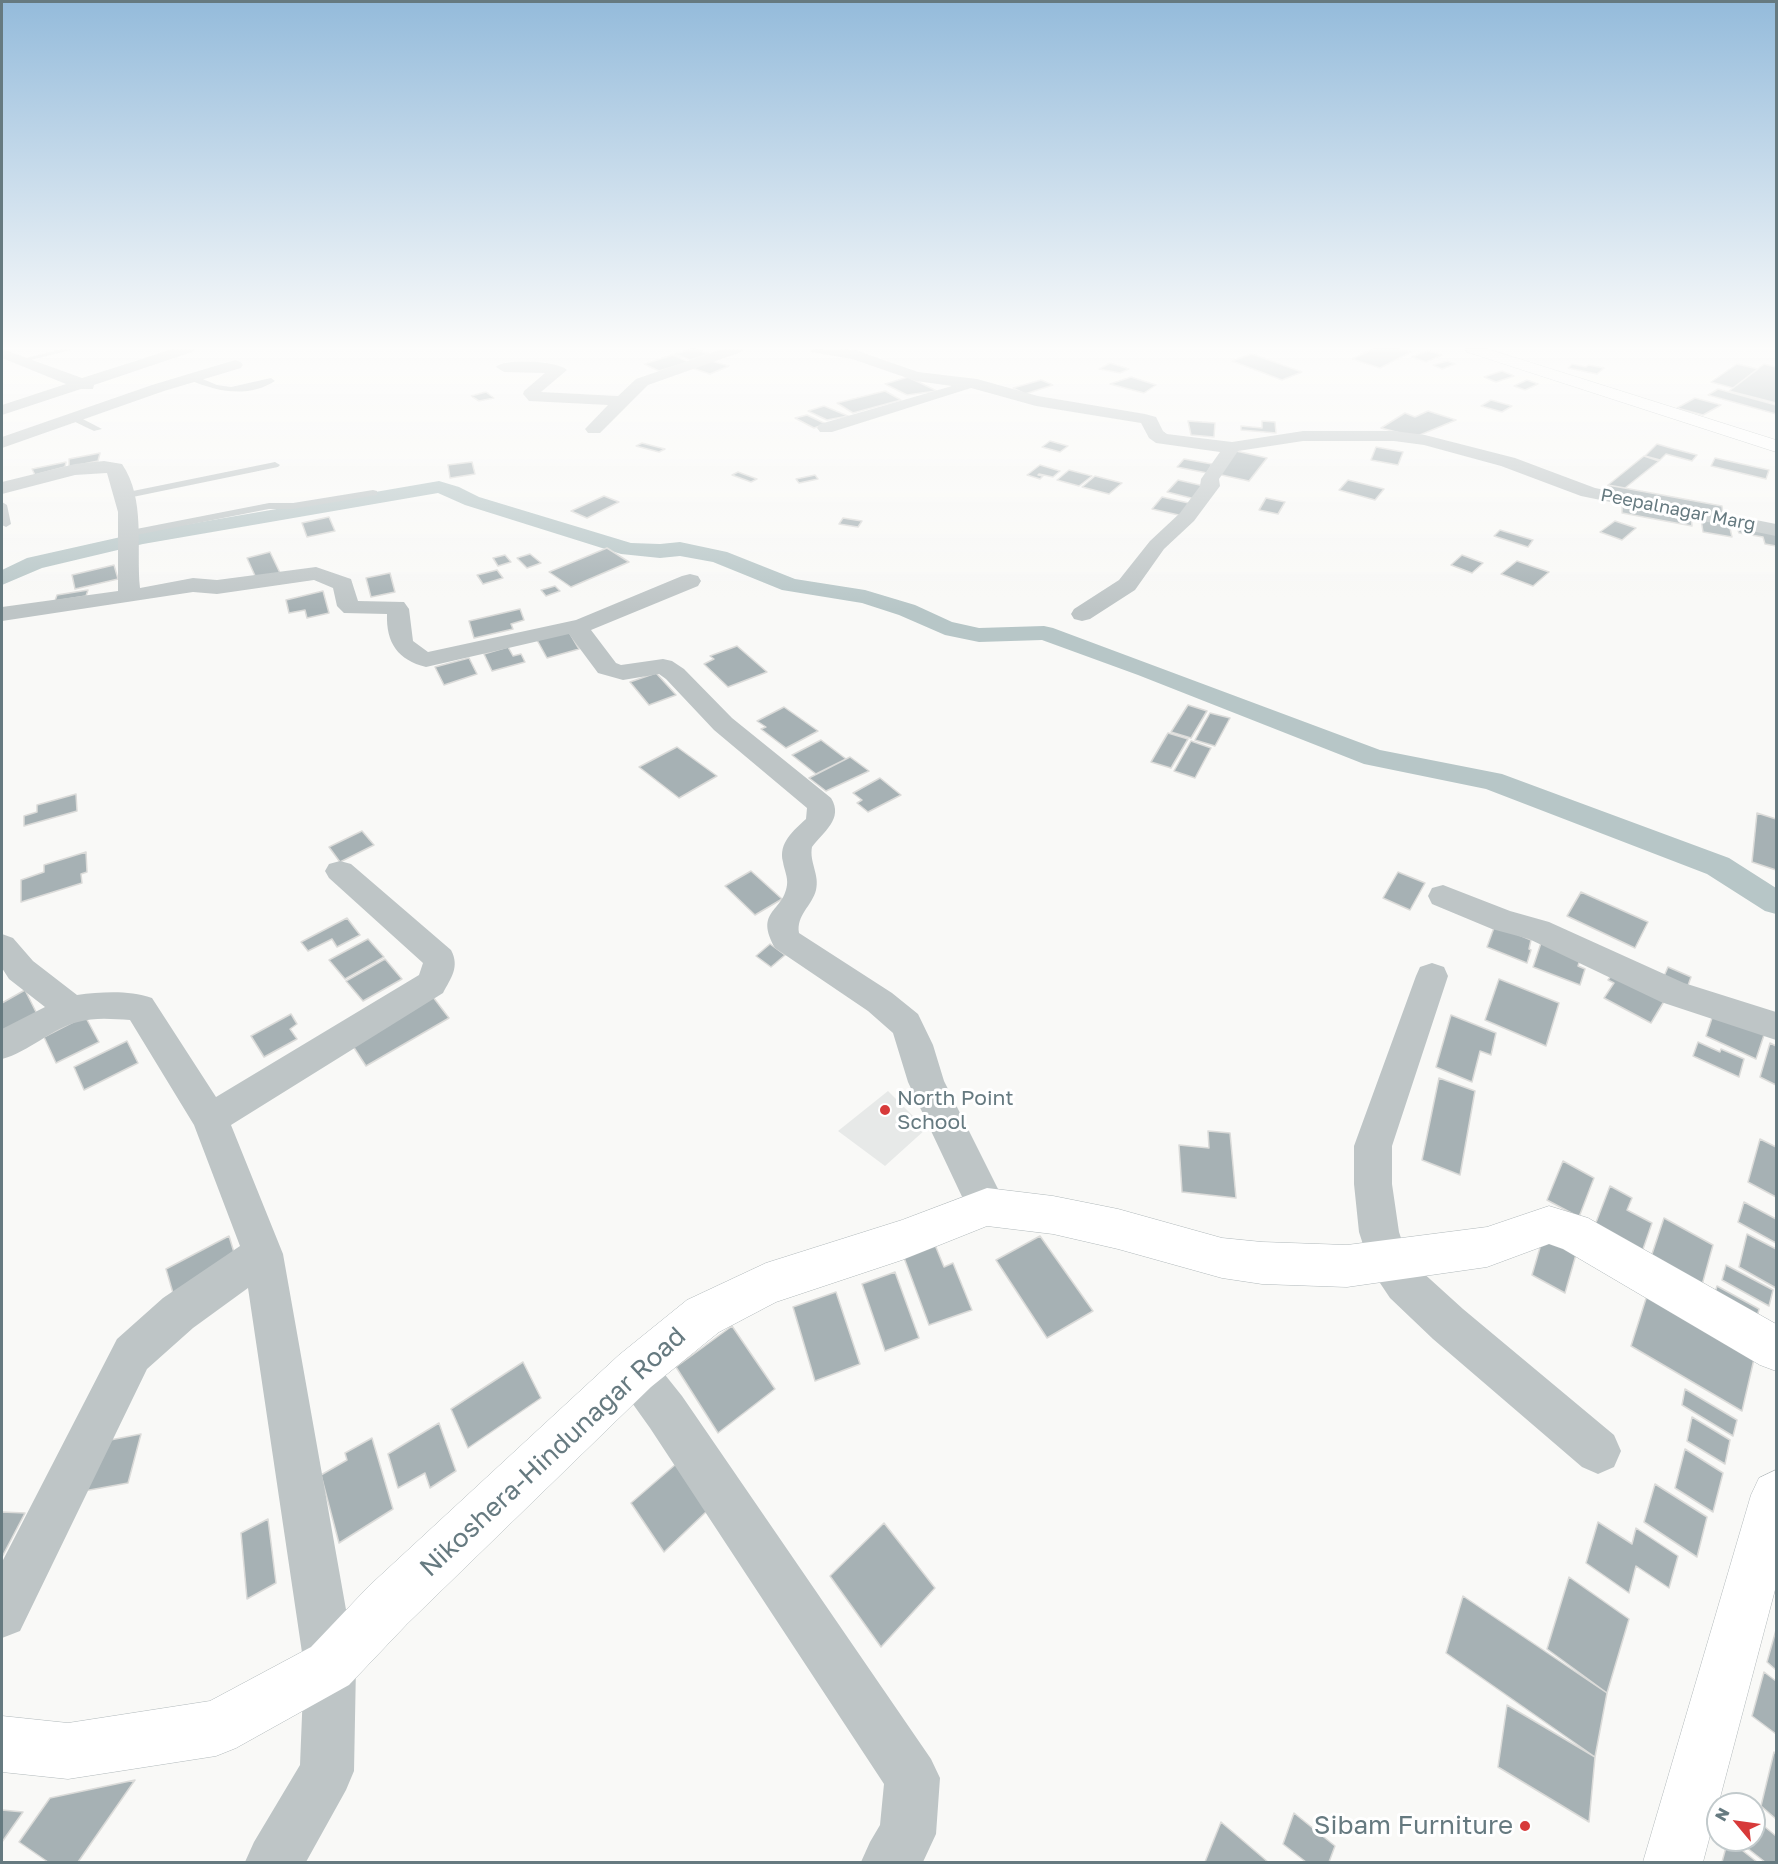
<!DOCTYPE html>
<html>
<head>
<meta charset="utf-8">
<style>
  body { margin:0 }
  #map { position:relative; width:1778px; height:1864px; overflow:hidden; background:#f9f9f7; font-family:"Golos Text",sans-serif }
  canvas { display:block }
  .frame { position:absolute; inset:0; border:3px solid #667a80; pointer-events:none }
  .north { position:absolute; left:1706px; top:1792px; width:60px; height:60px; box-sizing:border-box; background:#fff; border:2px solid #c2cacc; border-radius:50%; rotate:299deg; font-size:16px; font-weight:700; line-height:24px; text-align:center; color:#667a80 }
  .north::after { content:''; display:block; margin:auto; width:21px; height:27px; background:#d73a3a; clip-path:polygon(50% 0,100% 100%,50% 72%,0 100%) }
</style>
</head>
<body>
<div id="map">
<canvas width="1778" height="1864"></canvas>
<div class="frame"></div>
<div class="north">N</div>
</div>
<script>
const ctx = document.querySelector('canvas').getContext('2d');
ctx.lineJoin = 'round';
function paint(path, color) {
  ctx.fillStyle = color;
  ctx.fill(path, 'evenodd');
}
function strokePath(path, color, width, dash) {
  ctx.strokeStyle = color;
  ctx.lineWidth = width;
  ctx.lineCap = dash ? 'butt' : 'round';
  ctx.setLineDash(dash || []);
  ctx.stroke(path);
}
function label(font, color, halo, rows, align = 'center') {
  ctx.font = font + ' "Golos Text",sans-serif';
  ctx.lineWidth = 6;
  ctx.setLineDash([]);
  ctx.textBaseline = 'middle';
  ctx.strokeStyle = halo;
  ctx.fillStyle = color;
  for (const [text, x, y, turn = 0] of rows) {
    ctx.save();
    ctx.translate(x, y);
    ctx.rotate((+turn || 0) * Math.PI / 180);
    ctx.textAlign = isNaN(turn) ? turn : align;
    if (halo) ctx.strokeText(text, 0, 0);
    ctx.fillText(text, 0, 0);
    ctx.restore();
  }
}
paint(new Path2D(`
  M 888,1091 L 926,1129 L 885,1166 L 838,1131 Z`), '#e7e9e8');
paint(new Path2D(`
  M 439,481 L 459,487 L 479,497 L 631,543 L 660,544 L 680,542 L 727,552 L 795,579 L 865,590 L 915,605 L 952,622 L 979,628 L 1044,626 L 1053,628 L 1380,750 L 1502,774 L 1729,858 L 1776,888 L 1776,914 L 1765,911 L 1707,874 L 1486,789 L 1364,764 L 1138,675 L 1042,640 L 979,642 L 945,635 L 899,615 L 862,603 L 782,590 L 713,562 L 680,556 L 660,558 L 621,554 L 465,505 L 438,493 L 143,544 L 42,568 L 2,585 L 2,570 L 27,558 L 143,532 Z`), '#b7c6c7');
const building = new Path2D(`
  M 692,349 L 695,349 L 709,354 L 690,360 L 675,354 Z
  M 1374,349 L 1398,349 L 1411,352 L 1380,368 L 1352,359 Z
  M 1428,351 L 1442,355 L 1426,362 L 1412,357 Z
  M 1252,354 L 1302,372 L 1282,380 L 1232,361 Z
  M 673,355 L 689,362 L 659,371 L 644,364 Z
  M 708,360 L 729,366 L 710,374 L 689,367 Z
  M 1447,361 L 1455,364 L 1442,369 L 1433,365 Z
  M 1110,363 L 1129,369 L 1120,373 L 1099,369 Z
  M 1572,364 L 1586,367 L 1588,365 L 1604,368 L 1597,374 L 1568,368 Z
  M 1737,364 L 1758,369 L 1733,388 L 1711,382 Z
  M 1764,364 L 1776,367 L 1776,403 L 1729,391 Z
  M 1502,371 L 1514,376 L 1496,382 L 1484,377 Z
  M 908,377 L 937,391 L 907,395 L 885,384 Z
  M 1131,377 L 1156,385 L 1144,393 L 1110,384 Z
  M 1041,380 L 1053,385 L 1025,394 L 1013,388 Z
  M 1527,380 L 1538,384 L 1525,390 L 1514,386 Z
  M 1718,389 L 1776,405 L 1776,414 L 1708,395 Z
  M 885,391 L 901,400 L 853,413 L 837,403 Z
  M 486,392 L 494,398 L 479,401 L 471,396 Z
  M 1695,398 L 1721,405 L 1703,415 L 1677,408 Z
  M 1491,400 L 1512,406 L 1502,412 L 1481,406 Z
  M 824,406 L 848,416 L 827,420 L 808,411 Z
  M 1428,411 L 1456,420 L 1415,437 L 1381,428 L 1405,413 L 1415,417 Z
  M 807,415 L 826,424 L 814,428 L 795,418 Z
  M 1188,421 L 1215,423 L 1214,437 L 1191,435 Z
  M 1262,421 L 1275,422 L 1276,433 L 1241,430 L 1241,426 L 1262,428 Z
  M 1050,441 L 1068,446 L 1060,452 L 1042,447 Z
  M 642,443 L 665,449 L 659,452 L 636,446 Z
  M 1657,444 L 1674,449 L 1697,455 L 1692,461 L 1666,454 L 1660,460 L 1645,456 Z
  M 1376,447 L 1403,452 L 1398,465 L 1371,460 Z
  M 1236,451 L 1267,458 L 1249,481 L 1217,474 Z
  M 100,453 L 98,461 L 69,467 L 69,459 Z
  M 1644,456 L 1659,461 L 1625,488 L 1608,485 Z
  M 1715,458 L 1769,470 L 1766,479 L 1711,466 Z
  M 1184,459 L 1212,464 L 1207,473 L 1177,467 Z
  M 66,462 L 65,467 L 35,475 L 32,469 Z
  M 472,462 L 475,474 L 450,478 L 448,465 Z
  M 1040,465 L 1060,471 L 1053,477 L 1039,474 L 1038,475 L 1043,476 L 1040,479 L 1027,475 Z
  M 1069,470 L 1092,476 L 1079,486 L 1057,480 Z
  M 738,472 L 757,479 L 751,482 L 732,475 Z
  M 815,475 L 818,479 L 799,483 L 796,479 Z
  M 1095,476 L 1122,483 L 1109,494 L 1082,487 Z
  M 1178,480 L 1204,486 L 1195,499 L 1167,492 Z
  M 1348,480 L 1384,489 L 1375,500 L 1339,490 Z
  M 1608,485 L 1722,506 L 1723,515 L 1607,493 Z
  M 604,496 L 619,502 L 587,518 L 571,511 Z
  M 1162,497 L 1193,504 L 1183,516 L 1152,509 Z
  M 1266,498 L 1285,502 L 1278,514 L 1259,510 Z
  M 1622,504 L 1691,517 L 1692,526 L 1622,513 Z
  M 329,517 L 335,531 L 307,537 L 302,523 Z
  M 843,518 L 862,521 L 858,527 L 839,524 Z
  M 1701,519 L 1729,524 L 1732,537 L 1703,532 Z
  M 1615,521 L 1636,528 L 1622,540 L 1600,532 Z
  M 1736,525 L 1776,531 L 1776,546 L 1765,544 L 1763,537 L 1739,533 Z
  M 1500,530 L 1533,540 L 1528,547 L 1494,536 Z
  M 607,548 L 629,562 L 571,587 L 549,572 Z
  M 270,552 L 281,575 L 256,578 L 247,558 Z
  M 530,554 L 541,563 L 527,568 L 517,558 Z
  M 505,555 L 511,562 L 498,566 L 493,558 Z
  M 1462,555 L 1483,563 L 1472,573 L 1451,565 Z
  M 1517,561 L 1549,572 L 1533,586 L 1501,574 Z
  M 114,565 L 118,579 L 75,589 L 72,575 Z
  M 497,570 L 503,578 L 483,584 L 477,575 Z
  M 390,573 L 395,592 L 371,597 L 366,578 Z
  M 555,586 L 560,591 L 546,596 L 541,590 Z
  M 88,590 L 86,596 L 55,601 L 57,595 Z
  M 323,591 L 329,613 L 307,618 L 305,610 L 289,613 L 286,600 Z
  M 520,609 L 524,620 L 511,624 L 513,629 L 474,638 L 469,621 Z
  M 569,632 L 579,649 L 547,658 L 537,640 Z
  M 737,646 L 767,672 L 728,687 L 704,664 L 714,659 L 710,656 Z
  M 508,647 L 513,656 L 521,654 L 525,662 L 492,671 L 484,654 Z
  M 469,658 L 477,674 L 444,685 L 435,667 Z
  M 656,673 L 676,695 L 649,705 L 630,682 Z
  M 1188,705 L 1207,711 L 1191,738 L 1171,732 Z
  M 784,707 L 818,731 L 786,748 L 761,729 L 766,727 L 757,721 Z
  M 1210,713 L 1230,718 L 1215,746 L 1195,740 Z
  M 1168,733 L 1188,739 L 1171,768 L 1151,762 Z
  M 821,740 L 846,759 L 816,774 L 792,755 Z
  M 1191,741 L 1211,748 L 1195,778 L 1174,771 Z
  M 677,747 L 717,776 L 679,798 L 639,767 Z
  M 850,757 L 869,771 L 826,791 L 809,778 Z
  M 880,778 L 901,795 L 868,812 L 857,803 L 862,800 L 853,793 Z
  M 76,794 L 77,811 L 24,826 L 24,816 L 37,812 L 37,805 Z
  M 1757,813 L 1776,819 L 1776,870 L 1752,862 Z
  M 362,831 L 374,845 L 340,862 L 329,847 Z
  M 86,852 L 87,872 L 81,874 L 82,883 L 21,902 L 21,880 L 44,872 L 44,865 Z
  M 751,871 L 782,899 L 755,915 L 725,886 Z
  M 1398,872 L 1425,883 L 1410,910 L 1383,898 Z
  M 1581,892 L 1648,922 L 1635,948 L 1567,916 Z
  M 347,918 L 360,935 L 337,947 L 332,939 L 308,951 L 301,942 Z
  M 1495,925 L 1531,940 L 1529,949 L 1531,950 L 1527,963 L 1487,947 Z
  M 368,939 L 384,957 L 345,979 L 329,960 Z
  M 1542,940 L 1581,956 L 1578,966 L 1585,969 L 1580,985 L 1533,967 Z
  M 770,944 L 785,955 L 771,967 L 756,956 Z
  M 385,959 L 402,979 L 363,1001 L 346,981 Z
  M 1668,967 L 1691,977 L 1686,991 L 1662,981 Z
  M 1614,972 L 1666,998 L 1651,1023 L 1604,998 L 1614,983 L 1608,980 Z
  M 1499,979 L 1559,1003 L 1546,1046 L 1485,1020 Z
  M 25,990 L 39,1018 L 2,1036 L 2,1003 Z
  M 433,997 L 449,1018 L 366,1066 L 351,1043 Z
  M 1715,1009 L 1765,1032 L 1756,1059 L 1706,1036 Z
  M 291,1014 L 297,1024 L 290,1029 L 297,1039 L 264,1057 L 251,1036 Z
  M 1451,1015 L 1496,1033 L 1491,1055 L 1480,1051 L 1472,1082 L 1436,1067 Z
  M 85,1016 L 99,1042 L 56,1063 L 44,1037 Z
  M 127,1041 L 138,1063 L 84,1090 L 74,1067 Z
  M 1698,1042 L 1720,1052 L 1721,1049 L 1744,1059 L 1739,1077 L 1693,1056 Z
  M 1770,1043 L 1776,1046 L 1776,1085 L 1760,1077 Z
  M 1439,1078 L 1475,1091 L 1460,1175 L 1422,1160 Z
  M 1208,1131 L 1230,1133 L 1236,1198 L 1182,1192 L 1179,1145 L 1209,1148 Z
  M 1760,1139 L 1776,1147 L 1776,1197 L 1748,1182 Z
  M 1563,1161 L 1594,1178 L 1579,1217 L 1547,1200 Z
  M 1610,1186 L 1632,1198 L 1627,1210 L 1652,1223 L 1642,1252 L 1595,1225 Z
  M 1744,1202 L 1776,1219 L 1776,1243 L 1738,1222 Z
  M 1664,1218 L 1713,1245 L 1702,1285 L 1651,1257 Z
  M 1544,1234 L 1577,1251 L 1565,1293 L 1532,1275 Z
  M 1747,1234 L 1776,1249 L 1776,1288 L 1739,1267 Z
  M 229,1236 L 236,1259 L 173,1293 L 166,1269 Z
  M 1040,1236 L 1093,1311 L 1047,1338 L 996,1260 Z
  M 935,1245 L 944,1267 L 953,1263 L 972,1310 L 929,1325 L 903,1255 Z
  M 1726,1265 L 1773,1290 L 1769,1306 L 1722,1280 Z
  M 895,1272 L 919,1338 L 885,1351 L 862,1284 Z
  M 1650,1286 L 1757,1346 L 1742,1411 L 1631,1346 Z
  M 1717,1286 L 1759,1309 L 1755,1326 L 1712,1302 Z
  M 836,1292 L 860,1364 L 815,1381 L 793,1307 Z
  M 732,1326 L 775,1389 L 718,1433 L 676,1367 Z
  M 523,1362 L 541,1398 L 468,1448 L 451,1409 Z
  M 1685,1389 L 1737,1420 L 1733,1436 L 1682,1405 Z
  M 1692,1417 L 1730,1440 L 1725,1464 L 1687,1441 Z
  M 439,1423 L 456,1471 L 430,1488 L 425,1473 L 398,1488 L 388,1454 Z
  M 141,1434 L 128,1483 L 84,1491 L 100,1442 Z
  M 372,1438 L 393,1509 L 339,1543 L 321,1475 L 347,1460 L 345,1453 Z
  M 1685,1449 L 1723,1473 L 1713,1512 L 1675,1488 Z
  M 676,1464 L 708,1510 L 664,1552 L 631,1503 Z
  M 1655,1484 L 1707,1517 L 1697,1557 L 1644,1522 Z
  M 2,1512 L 25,1513 L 2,1557 Z
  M 268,1519 L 276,1583 L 247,1599 L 241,1533 Z
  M 1598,1522 L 1632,1544 L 1636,1528 L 1678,1556 L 1669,1588 L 1636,1566 L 1629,1593 L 1586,1563 Z
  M 884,1523 L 935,1588 L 881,1647 L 830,1576 Z
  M 1569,1577 L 1629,1619 L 1607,1693 L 1547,1649 Z
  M 1463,1596 L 1607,1693 L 1595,1757 L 1446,1653 Z
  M 1776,1630 L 1776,1670 L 1767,1662 Z
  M 1764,1672 L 1776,1681 L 1776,1734 L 1752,1716 Z
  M 1507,1705 L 1595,1757 L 1589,1822 L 1498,1767 Z
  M 1774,1752 L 1776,1754 L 1776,1819 L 1761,1806 Z
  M 135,1780 L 78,1862 L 48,1862 L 19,1842 L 50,1798 Z
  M 2,1810 L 23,1812 L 2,1842 Z
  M 1294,1813 L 1335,1846 L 1329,1862 L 1306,1862 L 1283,1844 Z
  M 1754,1818 L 1776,1836 L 1776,1862 L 1765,1862 L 1737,1840 L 1754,1840 Z
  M 1221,1822 L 1268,1862 L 1205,1862 Z
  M 1728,1840 L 1729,1840 L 1757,1862 L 1722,1862 Z`);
paint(building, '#a6b1b4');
strokePath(building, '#dbdbd9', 1.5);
const secondary = new Path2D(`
  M 1465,349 L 1488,349 L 1776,440 L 1776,452 L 1467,352 Z
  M 987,1188 L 1053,1196 L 1118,1209 L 1222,1238 L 1262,1242 L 1347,1245 L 1487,1227 L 1549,1206 L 1588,1218 L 1776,1324 L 1776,1371 L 1760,1365 L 1563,1249 L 1549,1244 L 1487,1267 L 1347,1287 L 1262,1284 L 1222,1278 L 1118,1249 L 1053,1234 L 987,1226 L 902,1260 L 776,1302 L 719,1332 L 651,1387 L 407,1624 L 349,1685 L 236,1748 L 216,1756 L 68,1779 L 2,1772 L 2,1716 L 68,1723 L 210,1701 L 311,1647 L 369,1586 L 619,1355 L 687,1300 L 766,1263 L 902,1220 Z`);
const primary = new Path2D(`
  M 1776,1470 L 1776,1586 L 1703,1862 L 1643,1862 L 1751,1495 L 1759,1478 Z`);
strokePath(secondary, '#b1b9bb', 1);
strokePath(primary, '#b2b9bb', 1);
paint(new Path2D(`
  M 62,349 L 74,349 L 23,362 L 19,360 Z
  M 193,375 L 217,385 L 231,387 L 271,378 L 275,381 C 249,398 217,392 190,380 L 190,376 Z
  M 71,416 L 77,416 L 102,429 L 94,431 L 71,420 Z
  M 275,462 L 280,465 L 278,467 L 123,499 L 118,496 L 123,493 Z
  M 373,490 L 377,491 L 377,495 L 293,509 L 269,509 L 126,537 L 121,534 L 126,531 L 269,503 L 293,503 Z
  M 2,502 L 7,505 L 11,524 L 6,527 L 2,525 Z`), '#bec5c6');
paint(new Path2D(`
  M 2,349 L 82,378 L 173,349 L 195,349 L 192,352 L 94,385 L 93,389 L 81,389 L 2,415 L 2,405 L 66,384 L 2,358 Z
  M 723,349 L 744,349 L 741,352 L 648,385 L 600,433 L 588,433 L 585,429 L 608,405 L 529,401 L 523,394 L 524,391 L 545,373 L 504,372 L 496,367 C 504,358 559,361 567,370 L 541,392 L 618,396 L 636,379 Z
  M 810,349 L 855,350 L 918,372 L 977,379 L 1038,396 L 1145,414 L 1156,417 L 1163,431 L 1167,434 L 1232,442 L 1303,431 L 1394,431 L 1425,435 L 1515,458 L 1595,488 L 1776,524 L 1776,536 L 1581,496 L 1501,466 L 1424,445 L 1394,441 L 1303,441 L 1238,451 L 1219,479 L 1220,486 L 1194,521 L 1164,549 L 1135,590 L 1090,619 L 1082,621 L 1074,619 L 1071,614 L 1074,609 L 1119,580 L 1150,541 L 1180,513 L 1200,486 L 1201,479 L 1220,452 L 1156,443 L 1149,438 L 1141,423 L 1036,406 L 971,388 L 832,432 L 820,432 L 817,428 L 820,424 L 952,386 L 916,381 L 852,359 L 812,352 Z
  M 235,360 L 241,362 L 243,365 L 241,368 L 164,391 L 2,448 L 2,437 L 152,385 Z
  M 104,461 L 122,464 C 146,499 136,548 140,588 L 193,578 L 217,580 L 316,567 L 351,579 L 358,601 L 404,602 L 409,609 L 413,641 L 428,652 L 576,620 L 682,576 L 690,574 L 698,576 L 701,581 L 698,586 L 591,630 L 616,663 L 621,665 L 663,659 L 672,661 L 684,669 L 732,718 L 831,798 C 844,819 823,832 812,847 C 809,862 820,875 816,890 C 812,906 796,915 799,933 L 892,993 L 918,1014 L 933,1045 L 944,1081 L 1007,1207 L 1001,1220 L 987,1225 L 973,1220 L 908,1082 L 893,1033 L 868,1011 L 775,948 C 754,910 783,913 787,885 C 788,877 784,869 783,862 C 778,843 794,830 806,819 L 807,808 L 714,730 L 666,679 L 659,674 L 623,680 L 598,673 L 569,634 L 426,667 C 398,660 386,643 387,614 L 344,613 L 337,606 L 333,588 L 314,580 L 217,594 L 193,592 L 2,621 L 2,607 L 118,591 L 118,512 L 107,473 L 75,475 L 2,494 L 2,482 L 75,464 Z
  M 340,861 L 351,864 L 451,950 C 460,967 451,978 443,993 L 231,1125 L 283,1254 L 356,1666 L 354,1771 L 346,1790 L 306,1862 L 245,1862 L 254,1842 L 300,1765 L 304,1666 L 248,1288 L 193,1328 L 147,1369 L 20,1631 L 2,1638 L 2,1562 L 117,1339 L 163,1298 L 240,1246 L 194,1125 L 130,1020 C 113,1019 95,1017 78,1022 C 52,1028 29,1052 2,1059 L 2,1029 L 45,1007 L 9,979 L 2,968 L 2,934 L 13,938 L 33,961 L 77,995 C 102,992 128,990 152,998 L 216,1097 L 419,975 L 423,963 L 329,878 L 325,871 L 329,864 Z
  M 1443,885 L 1510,911 L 1549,922 L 1684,983 L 1776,1012 L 1776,1040 L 1661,1002 L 1529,939 L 1492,929 L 1432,904 L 1428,896 L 1432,888 Z
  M 1432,963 L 1444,967 L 1448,976 L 1392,1146 L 1392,1184 L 1399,1232 L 1405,1250 L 1420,1270 L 1463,1309 L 1614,1435 L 1621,1451 L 1614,1467 L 1598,1474 L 1582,1467 L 1433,1339 L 1390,1298 L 1374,1274 L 1368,1260 L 1359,1232 L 1354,1184 L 1354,1146 L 1416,976 L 1420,967 Z
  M 635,1349 L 650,1356 L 682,1396 L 931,1759 L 940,1778 L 936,1834 L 923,1862 L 861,1862 L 870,1842 L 880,1825 L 884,1784 L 650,1428 L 620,1386 L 613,1371 L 620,1356 Z`), '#bec5c6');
paint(secondary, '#fff');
paint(primary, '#fff');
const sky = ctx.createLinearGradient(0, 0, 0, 610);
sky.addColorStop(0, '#94bbdb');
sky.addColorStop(0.57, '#fcfcfb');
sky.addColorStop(1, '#fcfcfb00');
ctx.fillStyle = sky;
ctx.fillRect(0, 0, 1778, 610);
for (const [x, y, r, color] of [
  [885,1110,6,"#d73a3a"],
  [1525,1826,6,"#d73a3a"]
]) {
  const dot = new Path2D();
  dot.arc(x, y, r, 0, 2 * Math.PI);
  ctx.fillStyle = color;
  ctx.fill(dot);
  strokePath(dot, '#fff', 2);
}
label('18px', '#667a80', '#fff', [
  ["Peepalnagar Marg",1678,510,11]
]);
label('21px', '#667a80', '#fff', [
  ["North Point",897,1098],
  ["School",897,1122]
], 'left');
label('26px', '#667a80', '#fff', [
  ["Nikoshera-Hindunagar Road",553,1452,-43]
]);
label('26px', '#667a80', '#fff', [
  ["Sibam Furniture",1513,1826]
], 'right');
</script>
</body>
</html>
